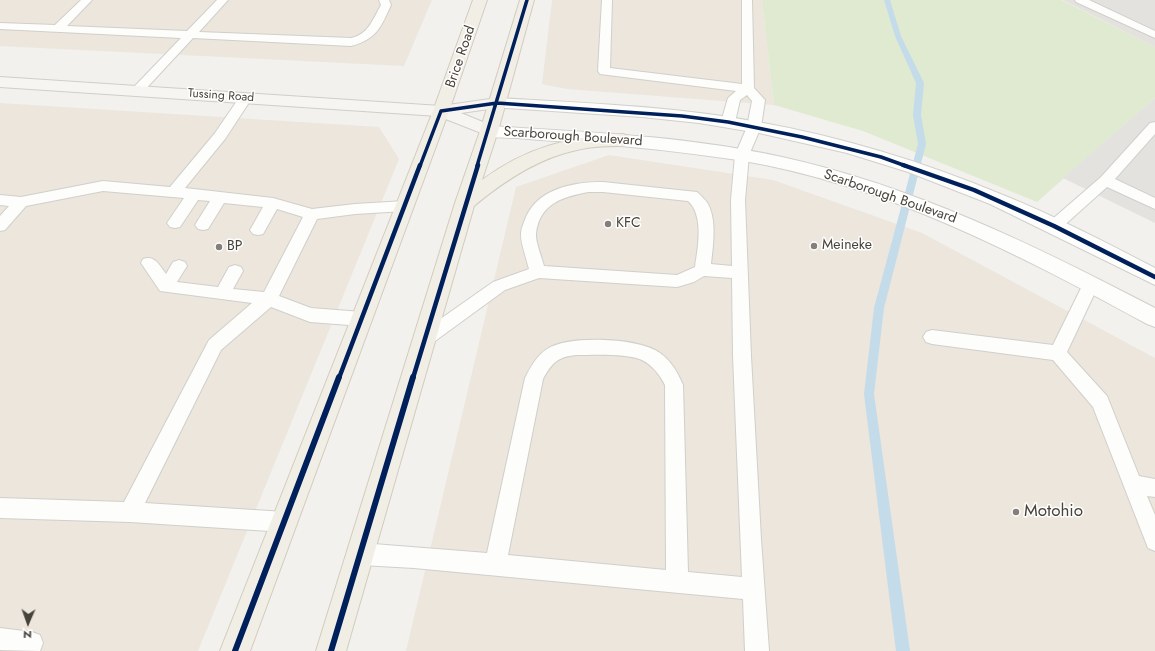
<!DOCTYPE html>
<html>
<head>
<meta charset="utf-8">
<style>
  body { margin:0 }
  #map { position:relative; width:1155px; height:651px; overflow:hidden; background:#f2f1ee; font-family:Jost,sans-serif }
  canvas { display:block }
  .north { position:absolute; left:8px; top:603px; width:40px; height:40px; -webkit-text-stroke:3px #fff; paint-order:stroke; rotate:182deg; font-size:11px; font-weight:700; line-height:16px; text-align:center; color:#48433a }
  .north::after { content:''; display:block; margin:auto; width:14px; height:18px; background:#48433a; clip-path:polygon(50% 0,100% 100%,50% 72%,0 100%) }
</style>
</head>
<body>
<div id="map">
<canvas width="1155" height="651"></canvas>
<div class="north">N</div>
</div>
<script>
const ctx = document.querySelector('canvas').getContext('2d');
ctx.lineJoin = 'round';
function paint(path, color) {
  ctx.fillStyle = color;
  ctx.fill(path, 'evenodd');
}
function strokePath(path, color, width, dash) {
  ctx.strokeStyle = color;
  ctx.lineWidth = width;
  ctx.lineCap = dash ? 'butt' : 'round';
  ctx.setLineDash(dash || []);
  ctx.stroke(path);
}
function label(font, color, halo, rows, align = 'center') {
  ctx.font = font + ' Jost,sans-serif';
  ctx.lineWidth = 3;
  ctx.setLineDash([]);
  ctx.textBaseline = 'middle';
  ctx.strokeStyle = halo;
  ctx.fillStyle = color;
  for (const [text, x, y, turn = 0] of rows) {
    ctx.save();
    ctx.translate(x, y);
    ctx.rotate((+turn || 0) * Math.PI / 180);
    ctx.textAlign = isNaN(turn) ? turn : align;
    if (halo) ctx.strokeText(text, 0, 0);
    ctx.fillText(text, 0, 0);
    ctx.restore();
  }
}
paint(new Path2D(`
  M 0,0 L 432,0 L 404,66 L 0,46 Z
  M 552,0 L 762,0 L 774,105 L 567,89 L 542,84 Z
  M 0,103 L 379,127 L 399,159 L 198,651 L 0,651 Z
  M 609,155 L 773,180 L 922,233 L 1155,358 L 1155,651 L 406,651 L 516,187 Z`), '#ece6dc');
paint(new Path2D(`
  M 762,0 L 1062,0 L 1155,47 L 1155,98 L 1037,202 L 863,131 L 774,105 Z`), '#e0ead1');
paint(new Path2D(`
  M 1063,0 L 1155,0 L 1155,47 Z
  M 1155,98 L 1155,223 L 1063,178 Z`), '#e4e2df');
paint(new Path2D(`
  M 884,0 L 890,0 L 901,36 L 924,83 L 921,115 L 926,144 L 884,308 L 874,394 L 910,651 L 896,651 L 864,394 L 874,308 L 918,144 L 913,115 L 916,83 L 895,36 Z`), '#c4dbea');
const service = new Path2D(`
  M 81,0 L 92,0 L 67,26 L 187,31 L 217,0 L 228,0 L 199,32 L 351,38 C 368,35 373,19 381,5 L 379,0 L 389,0 L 391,5 C 381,27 377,39 351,46 L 193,38 L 141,94 L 133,94 L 131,91 L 133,88 L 181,38 L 0,29 L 0,23 L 55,25 Z
  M 602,0 L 612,0 L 610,68 L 742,84 L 742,0 L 752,0 L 754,88 L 765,100 L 761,127 L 749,155 L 745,200 L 751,356 L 761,539 L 769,651 L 745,651 L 743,599 L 414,568 L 361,565 L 353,562 L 350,554 L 353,546 L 361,543 L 487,553 L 525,378 C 530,368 537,355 547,349 C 568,335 632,338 655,350 C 669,357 677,371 683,385 L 688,572 L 742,577 L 733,356 L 732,278 L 704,276 L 694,282 L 677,287 L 539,278 L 505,290 L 431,344 L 425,346 L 419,344 L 416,339 L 419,334 L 493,282 L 529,269 C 527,260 520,241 521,233 C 521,229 523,225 524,222 C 535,189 572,182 603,182 L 697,192 C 701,196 705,199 708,204 C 717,221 713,246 711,264 L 732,266 L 731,200 L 735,155 L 747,127 L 752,101 L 747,95 L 740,100 L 735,122 L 733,125 L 723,125 L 721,122 L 728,98 L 736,91 L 600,74 L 598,71 ZM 588,192 L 603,192 L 688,201 C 704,215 698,247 695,267 L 677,275 L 544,266 C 542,258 535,241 536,233 C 540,203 563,197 588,192 ZM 576,355 C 593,355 627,353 642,360 C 652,365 660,375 665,385 L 666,570 L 508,555 L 543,379 C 552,363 557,357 576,355 Z
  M 1075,0 L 1089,0 L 1155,31 L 1155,38 L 1076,2 Z
  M 246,94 L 251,95 L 252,98 L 225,139 L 185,188 L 273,198 L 312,209 L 355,204 L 405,201 L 410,202 L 412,206 L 410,210 L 405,211 L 355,214 L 317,219 L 279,296 L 311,308 L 362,312 L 368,314 L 370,319 L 368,324 L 362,326 L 310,322 L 271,307 L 221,350 L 145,503 L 285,512 L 292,515 L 295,522 L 292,529 L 285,532 L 130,522 L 0,518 L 0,498 L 124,502 L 209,340 L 252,303 L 160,291 L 141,263 L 143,259 C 155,255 159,265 166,274 L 173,262 L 179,260 L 185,262 L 187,266 L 177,282 L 218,287 L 229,267 L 235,265 L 241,267 L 243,271 L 233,289 L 264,292 L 303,217 L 277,209 L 263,234 L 258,235 L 253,234 L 250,230 L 263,207 L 224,203 L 208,229 L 203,230 L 198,229 L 195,225 L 210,201 L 198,200 L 180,227 L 175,228 L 170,227 L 167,223 L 184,198 L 103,191 L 26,206 L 5,230 L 0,231 L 0,216 L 9,206 L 0,205 L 0,195 L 21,197 L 103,181 L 170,187 L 215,133 L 241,95 Z
  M 1155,122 L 1155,134 L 1115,179 L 1155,198 L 1155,209 L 1107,187 L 1059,230 L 1054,231 L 1049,230 L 1046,226 L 1049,222 L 1101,177 L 1150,123 Z
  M 1091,278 L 1097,280 L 1099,284 L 1067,352 L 1107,396 L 1139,476 L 1155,479 L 1155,497 L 1147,496 L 1155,515 L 1155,551 L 1148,548 L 1093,407 L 1053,360 L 932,344 L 926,342 L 923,337 L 926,332 L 932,330 L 1053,345 L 1085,280 Z
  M 0,628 L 32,632 L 40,635 L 43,643 L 40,651 L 0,650 Z`);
const tertiary = new Path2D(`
  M 497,98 C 584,103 672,106 758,122 C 842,137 924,162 1003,195 C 1055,216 1105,242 1155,268 L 1155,285 L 990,204 L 908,172 L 847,153 L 759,133 L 699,123 L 642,117 L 491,107 L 489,103 L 491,99 Z
  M 489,126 C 587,132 686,136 782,157 C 914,186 1036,246 1155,308 L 1155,327 L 1147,324 C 1018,254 885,184 738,160 C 684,152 629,146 574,142 C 555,141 536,140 518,138 C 506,138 494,138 483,135 L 480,131 L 483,127 Z`);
const secondary = new Path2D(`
  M 0,77 L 441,106 L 497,98 L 503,99 L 505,103 L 503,107 L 461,113 L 495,127 L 498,131 L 495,135 L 489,136 L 438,116 L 0,87 Z`);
const primary = new Path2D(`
  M 473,0 L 487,0 L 449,111 L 250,651 L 220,651 L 433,111 Z
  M 520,0 L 534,0 L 498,131 L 482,180 C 527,147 568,137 623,134 L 629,136 L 632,140 L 629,144 L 623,146 C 608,146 592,146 577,150 C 538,158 504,181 474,206 L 346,651 L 316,651 L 455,203 L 480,131 Z`);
strokePath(service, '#d0cfcb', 2);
strokePath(tertiary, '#d0cfcb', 2);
strokePath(secondary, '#d0cec6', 2);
strokePath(primary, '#d2ccbe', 2);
paint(service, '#fdfdfc');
paint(tertiary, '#fdfdfc');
paint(secondary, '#f7f5f1');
paint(primary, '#f1eee6');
strokePath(new Path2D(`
  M 420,166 L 441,111 L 497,103 L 682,116 L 728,122 L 802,137 L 881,157 L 906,166
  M 477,166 L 527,0`), '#00205b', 3.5);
strokePath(new Path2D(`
  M 903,165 L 974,190 L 1054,226 L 1155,277
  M 339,378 L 420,165
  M 413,378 L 478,165`), '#00205b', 4.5);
strokePath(new Path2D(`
  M 235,651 L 339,377
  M 331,651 L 413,377`), '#00205b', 6);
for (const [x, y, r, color] of [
  [608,224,4,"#848079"],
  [814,246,4,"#848079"],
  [219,247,4,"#848079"],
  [1016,512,4,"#848079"]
]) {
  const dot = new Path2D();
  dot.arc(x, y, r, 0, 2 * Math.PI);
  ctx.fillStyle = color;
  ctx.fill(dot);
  strokePath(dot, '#fff', 1.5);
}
label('12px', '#48433a', '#fff', [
  ["Tussing Road",221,96,4]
]);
label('14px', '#48433a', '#fff', [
  ["Brice Road",461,57,-71],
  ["Scarborough Boulevard",573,137,4],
  ["Scarborough Boulevard",890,197,19]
]);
label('14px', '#48433a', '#fff', [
  ["KFC",616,224],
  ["Meineke",822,246],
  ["BP",227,247]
], 'left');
label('17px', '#48433a', '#fff', [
  ["Motohio",1024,512]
], 'left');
</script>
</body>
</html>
